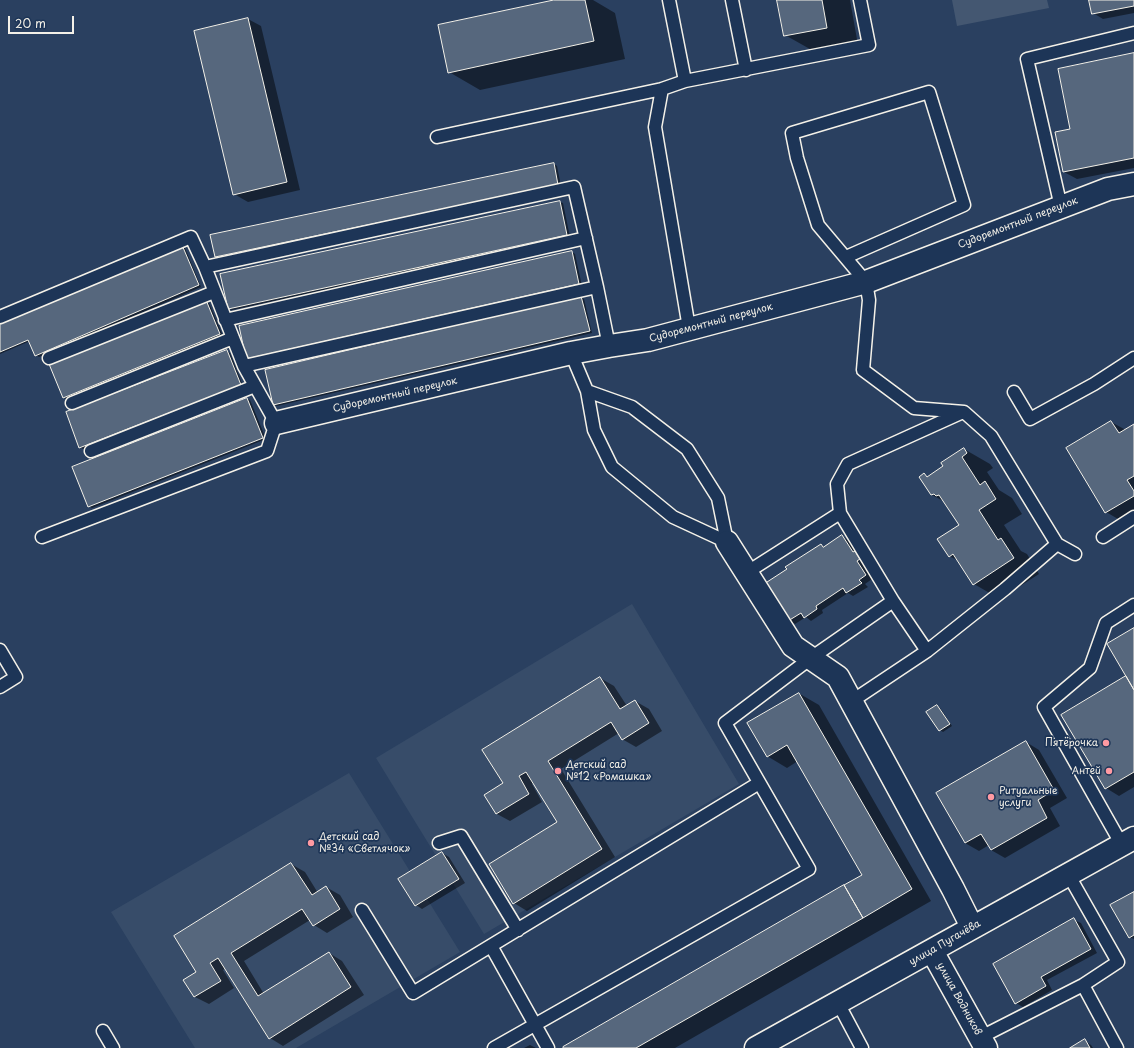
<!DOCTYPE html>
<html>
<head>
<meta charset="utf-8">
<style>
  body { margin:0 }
  #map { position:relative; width:1134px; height:1048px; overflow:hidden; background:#2a4060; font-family:"Playpen Sans",sans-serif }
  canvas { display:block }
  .scale { position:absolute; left:8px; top:16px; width:66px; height:18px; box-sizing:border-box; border:2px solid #f4f1e8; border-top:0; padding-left:5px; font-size:12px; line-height:14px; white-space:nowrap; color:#f4f1e8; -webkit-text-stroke:3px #1d3557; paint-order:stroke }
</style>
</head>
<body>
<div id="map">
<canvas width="1134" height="1048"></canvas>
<div class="scale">20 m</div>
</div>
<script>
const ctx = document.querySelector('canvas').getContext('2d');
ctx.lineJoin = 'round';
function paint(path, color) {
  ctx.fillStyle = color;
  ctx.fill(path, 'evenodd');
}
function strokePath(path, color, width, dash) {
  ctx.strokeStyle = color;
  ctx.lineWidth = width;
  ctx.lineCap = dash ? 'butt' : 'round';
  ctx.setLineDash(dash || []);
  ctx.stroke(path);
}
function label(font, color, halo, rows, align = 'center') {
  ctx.font = font + ' "Playpen Sans",sans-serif';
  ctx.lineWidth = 3.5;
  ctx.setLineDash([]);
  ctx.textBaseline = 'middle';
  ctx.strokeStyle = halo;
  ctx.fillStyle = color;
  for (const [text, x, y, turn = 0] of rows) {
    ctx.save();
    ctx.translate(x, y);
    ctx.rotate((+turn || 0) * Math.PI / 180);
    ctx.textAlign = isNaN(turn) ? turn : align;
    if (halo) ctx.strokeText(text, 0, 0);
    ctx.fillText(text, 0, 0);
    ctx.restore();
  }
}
paint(new Path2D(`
  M 632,604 L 739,784 L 484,934 L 376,758 Z
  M 349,773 L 460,952 L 296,1048 L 195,1048 L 111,912 Z`), '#374c69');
paint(new Path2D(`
  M 952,0 L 1047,0 L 1049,8 L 957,26 Z`), '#445771');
paint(new Path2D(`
  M 559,0 L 593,0 L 615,13 L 625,59 L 480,90 L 449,72 Z
  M 778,0 L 850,0 L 858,45 L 817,53 L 785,35 Z
  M 1090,0 L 1134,0 L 1134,13 L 1103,19 L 1093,13 Z
  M 248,19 L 261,26 L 300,190 L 248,202 L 234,194 Z
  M 1134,54 L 1134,168 L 1077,179 L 1064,172 Z
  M 554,164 L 557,166 L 561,186 L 219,258 L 216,256 Z
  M 560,202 L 563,203 L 570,237 L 232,310 L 228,308 Z
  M 182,247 L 185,248 L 201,287 L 39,357 L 36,355 L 30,341 L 0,354 L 0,325 Z
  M 572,252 L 575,254 L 582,286 L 250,360 L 247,359 Z
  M 581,297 L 584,299 L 592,333 L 277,406 L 274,405 Z
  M 206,301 L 209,303 L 223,336 L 67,399 L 64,398 L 51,364 Z
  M 227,351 L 230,353 L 243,386 L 83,449 L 80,447 Z
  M 247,399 L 250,400 L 266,439 L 92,508 L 89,506 L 73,468 Z
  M 1111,422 L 1126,430 L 1134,425 L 1134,518 L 1125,523 L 1106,512 Z
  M 964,449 L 990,464 L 993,468 L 987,472 L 999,490 L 1012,498 L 1022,514 L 1004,525 L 1021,551 L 1027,554 L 1039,574 L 1000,599 L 974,584 L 959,561 L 949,556 L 960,525 L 945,502 L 932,495 L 924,475 L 928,477 L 944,466 Z
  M 842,536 L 848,540 L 857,554 L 862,556 L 866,563 L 863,565 L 872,579 L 865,584 L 868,587 L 853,596 L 848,593 L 822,610 L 823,613 L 811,621 L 806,617 L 795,624 L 788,620 L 788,569 L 821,545 L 825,547 Z
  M 1134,629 L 1134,787 L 1119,796 L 1106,788 L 1127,676 Z
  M 600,678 L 614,686 L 627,706 L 635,701 L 649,709 L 662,731 L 636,747 L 622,739 L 619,733 L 561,769 L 615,857 L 527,911 L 514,903 L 558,822 L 534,783 L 532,784 L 542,802 L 510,821 L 497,814 L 485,795 L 504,783 Z
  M 800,694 L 819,705 L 931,901 L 675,1048 L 565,1048 L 863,876 L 798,761 L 787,768 L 767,756 Z
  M 937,706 L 940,708 L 952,726 L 943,732 L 940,730 Z
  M 1026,742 L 1039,750 L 1067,798 L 1050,808 L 1060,826 L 1005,858 L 991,850 L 989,845 L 979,851 L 965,843 Z
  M 442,853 L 449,857 L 465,883 L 422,909 L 416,905 Z
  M 291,864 L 305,872 L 318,893 L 326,887 L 340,895 L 353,917 L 327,933 L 314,925 L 310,920 L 244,961 L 264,994 L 329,953 L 342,961 L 364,995 L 283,1046 L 270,1038 L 226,968 L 223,970 L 234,988 L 209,1004 L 195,997 L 185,980 L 197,972 Z
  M 1134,893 L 1134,939 L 1129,937 Z
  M 1074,920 L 1081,923 L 1097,953 L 1047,980 L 1052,990 L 1023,1007 L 1016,1003 Z
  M 1085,1041 L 1091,1045 L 1093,1048 L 1072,1048 Z
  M 530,1045 L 536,1048 L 524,1048 Z`), '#0007');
const building = new Path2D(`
  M 554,0 L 585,0 L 594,41 L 448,73 L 438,25 Z
  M 777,0 L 822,0 L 827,28 L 784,36 Z
  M 1089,0 L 1134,0 L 1134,6 L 1092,14 Z
  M 248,18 L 287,182 L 233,195 L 194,31 Z
  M 1134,53 L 1134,158 L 1063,172 L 1055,132 L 1070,129 L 1058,69 Z
  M 554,163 L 558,185 L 215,257 L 210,235 Z
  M 560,201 L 567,235 L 228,309 L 220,274 Z
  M 182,245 L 199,285 L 35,356 L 28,340 L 0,352 L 0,324 Z
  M 572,251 L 579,284 L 246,359 L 239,326 Z
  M 581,296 L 590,331 L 273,405 L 265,370 Z
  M 206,300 L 220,334 L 63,398 L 49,364 Z
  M 227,350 L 241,385 L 79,448 L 66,412 Z
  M 247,398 L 263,438 L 88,507 L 72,467 Z
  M 1111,421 L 1119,433 L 1134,424 L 1134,476 L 1127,480 L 1134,491 L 1134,496 L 1105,513 L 1066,448 Z
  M 964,448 L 967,453 L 962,457 L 980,485 L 985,481 L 996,499 L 979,510 L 998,540 L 1001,538 L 1014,558 L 973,585 L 953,554 L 949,557 L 937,539 L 959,525 L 939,495 L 936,496 L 934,494 L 931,495 L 919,477 L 924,473 L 927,477 L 943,466 L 941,463 Z
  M 842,535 L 853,552 L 855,551 L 860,559 L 857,561 L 866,575 L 859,580 L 862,583 L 846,593 L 843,588 L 816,606 L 817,609 L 804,618 L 801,613 L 788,621 L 764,584 L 787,569 L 785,567 L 821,544 L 823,547 Z
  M 1134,628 L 1134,690 L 1107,644 Z
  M 1126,676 L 1134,690 L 1134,772 L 1105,789 L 1061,715 Z
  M 600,677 L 620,709 L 635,700 L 649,723 L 622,740 L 611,722 L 548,761 L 602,849 L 513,904 L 489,864 L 557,822 L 526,772 L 519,776 L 529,794 L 496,814 L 484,795 L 503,783 L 482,750 Z
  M 799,693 L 912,889 L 863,918 L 844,885 L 862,875 L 787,745 L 767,757 L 747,723 Z
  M 937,705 L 950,724 L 939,731 L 926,712 Z
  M 1026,741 L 1054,790 L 1038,800 L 1047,818 L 991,850 L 981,834 L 965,843 L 936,793 Z
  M 442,852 L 459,879 L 415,906 L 398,879 Z
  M 291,863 L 312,895 L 326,886 L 340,909 L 313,926 L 302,909 L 231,953 L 258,996 L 329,952 L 351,987 L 269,1039 L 218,958 L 210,963 L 221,981 L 194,997 L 183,980 L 196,972 L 174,936 Z
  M 844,885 L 863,918 L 636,1048 L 563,1048 L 563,1047 Z
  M 1134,892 L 1134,935 L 1129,938 L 1110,905 Z
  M 1074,918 L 1091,949 L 1041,977 L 1046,986 L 1015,1004 L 993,964 Z
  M 1085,1039 L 1090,1048 L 1070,1048 Z`);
paint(building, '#56677d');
strokePath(building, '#f4f1e8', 1);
const lane = new Path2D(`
  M 669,0 L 685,81
  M 732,0 L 746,70
  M 662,89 L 655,127 L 689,328
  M 437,137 L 662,89 L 685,81 L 869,45 L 860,0
  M 1061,207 L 1027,59 L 1134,33
  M 846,257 L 964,205 L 929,92 L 792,133 L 797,158 L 818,225 L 866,282 L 869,300 L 863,370 L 914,408 L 964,412 L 991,436 L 1057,544 L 1005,589 L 927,651 L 852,701
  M 0,317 L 191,237 L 205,267
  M 225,320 L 586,238
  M 571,353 L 587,391 L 594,430 L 612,467 L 673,517 L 727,542
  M 49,358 L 214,292
  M 244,366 L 597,287
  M 587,391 L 632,407 L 687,449 L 718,498 L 727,542
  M 1014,392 L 1030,419 L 1094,384 L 1134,358
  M 72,403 L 233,338
  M 91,451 L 255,386
  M 840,513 L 837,484 L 848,464 L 963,412
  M 42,537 L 267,451 L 276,423 L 244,366 L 205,267 L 574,187 L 597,287 L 609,346
  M 1103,537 L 1134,517
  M 1057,544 L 1075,554
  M 746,573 L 840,513 L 893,601
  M 0,650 L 16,677 L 0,687
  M 439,843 L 461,836 L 518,930
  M 1122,845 L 1044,707 L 1090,668 L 1106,623 L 1134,605
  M 362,910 L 413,993 L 759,783
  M 491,946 L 548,1048
  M 1083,985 L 1117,1048
  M 838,1003 L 862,1048
  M 103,1031 L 113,1048
  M 981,1037 L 1083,985 L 1118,962 L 1068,874
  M 494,1048 L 809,869 L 725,723 L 811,658 L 893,601 L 927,651`);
const street = new Path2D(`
  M 276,423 L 571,353 L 609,346 L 648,340 L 866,282 L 1108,189 L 1134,184
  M 727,542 L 793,646 L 838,677 L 953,889 L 972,927
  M 932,951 L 986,1048
  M 756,1048 L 1134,838`);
strokePath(lane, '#f4f1e8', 15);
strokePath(street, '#f4f1e8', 25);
strokePath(lane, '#1d3557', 12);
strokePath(street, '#1d3557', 22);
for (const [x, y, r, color] of [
  [1106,743,4,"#ff9aa2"],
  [558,771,4,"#ff9aa2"],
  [1109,771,4,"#ff9aa2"],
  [991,797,4,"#ff9aa2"],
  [311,843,4,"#ff9aa2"]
]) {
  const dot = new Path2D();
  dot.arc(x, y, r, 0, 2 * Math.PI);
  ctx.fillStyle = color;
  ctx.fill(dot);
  strokePath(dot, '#1d3557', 1.5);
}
label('10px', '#f4f1e8', '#1d3557', [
  ["Судоремонтный переулок",1018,223,-21],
  ["Судоремонтный переулок",711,323,-15],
  ["Судоремонтный переулок",395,395,-13],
  ["улица Пугачёва",945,943,-30],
  ["улица Водников",959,999,61]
]);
label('10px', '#f4f1e8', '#1d3557', [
  ["Пятёрочка",1098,743,"right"],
  ["Детский сад",566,765],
  ["№12 «Ромашка»",566,777],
  ["Антей",1101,771,"right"],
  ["Ритуальные",999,791],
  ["услуги",999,803],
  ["Детский сад",319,837],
  ["№34 «Светлячок»",319,849]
], 'left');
</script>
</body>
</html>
